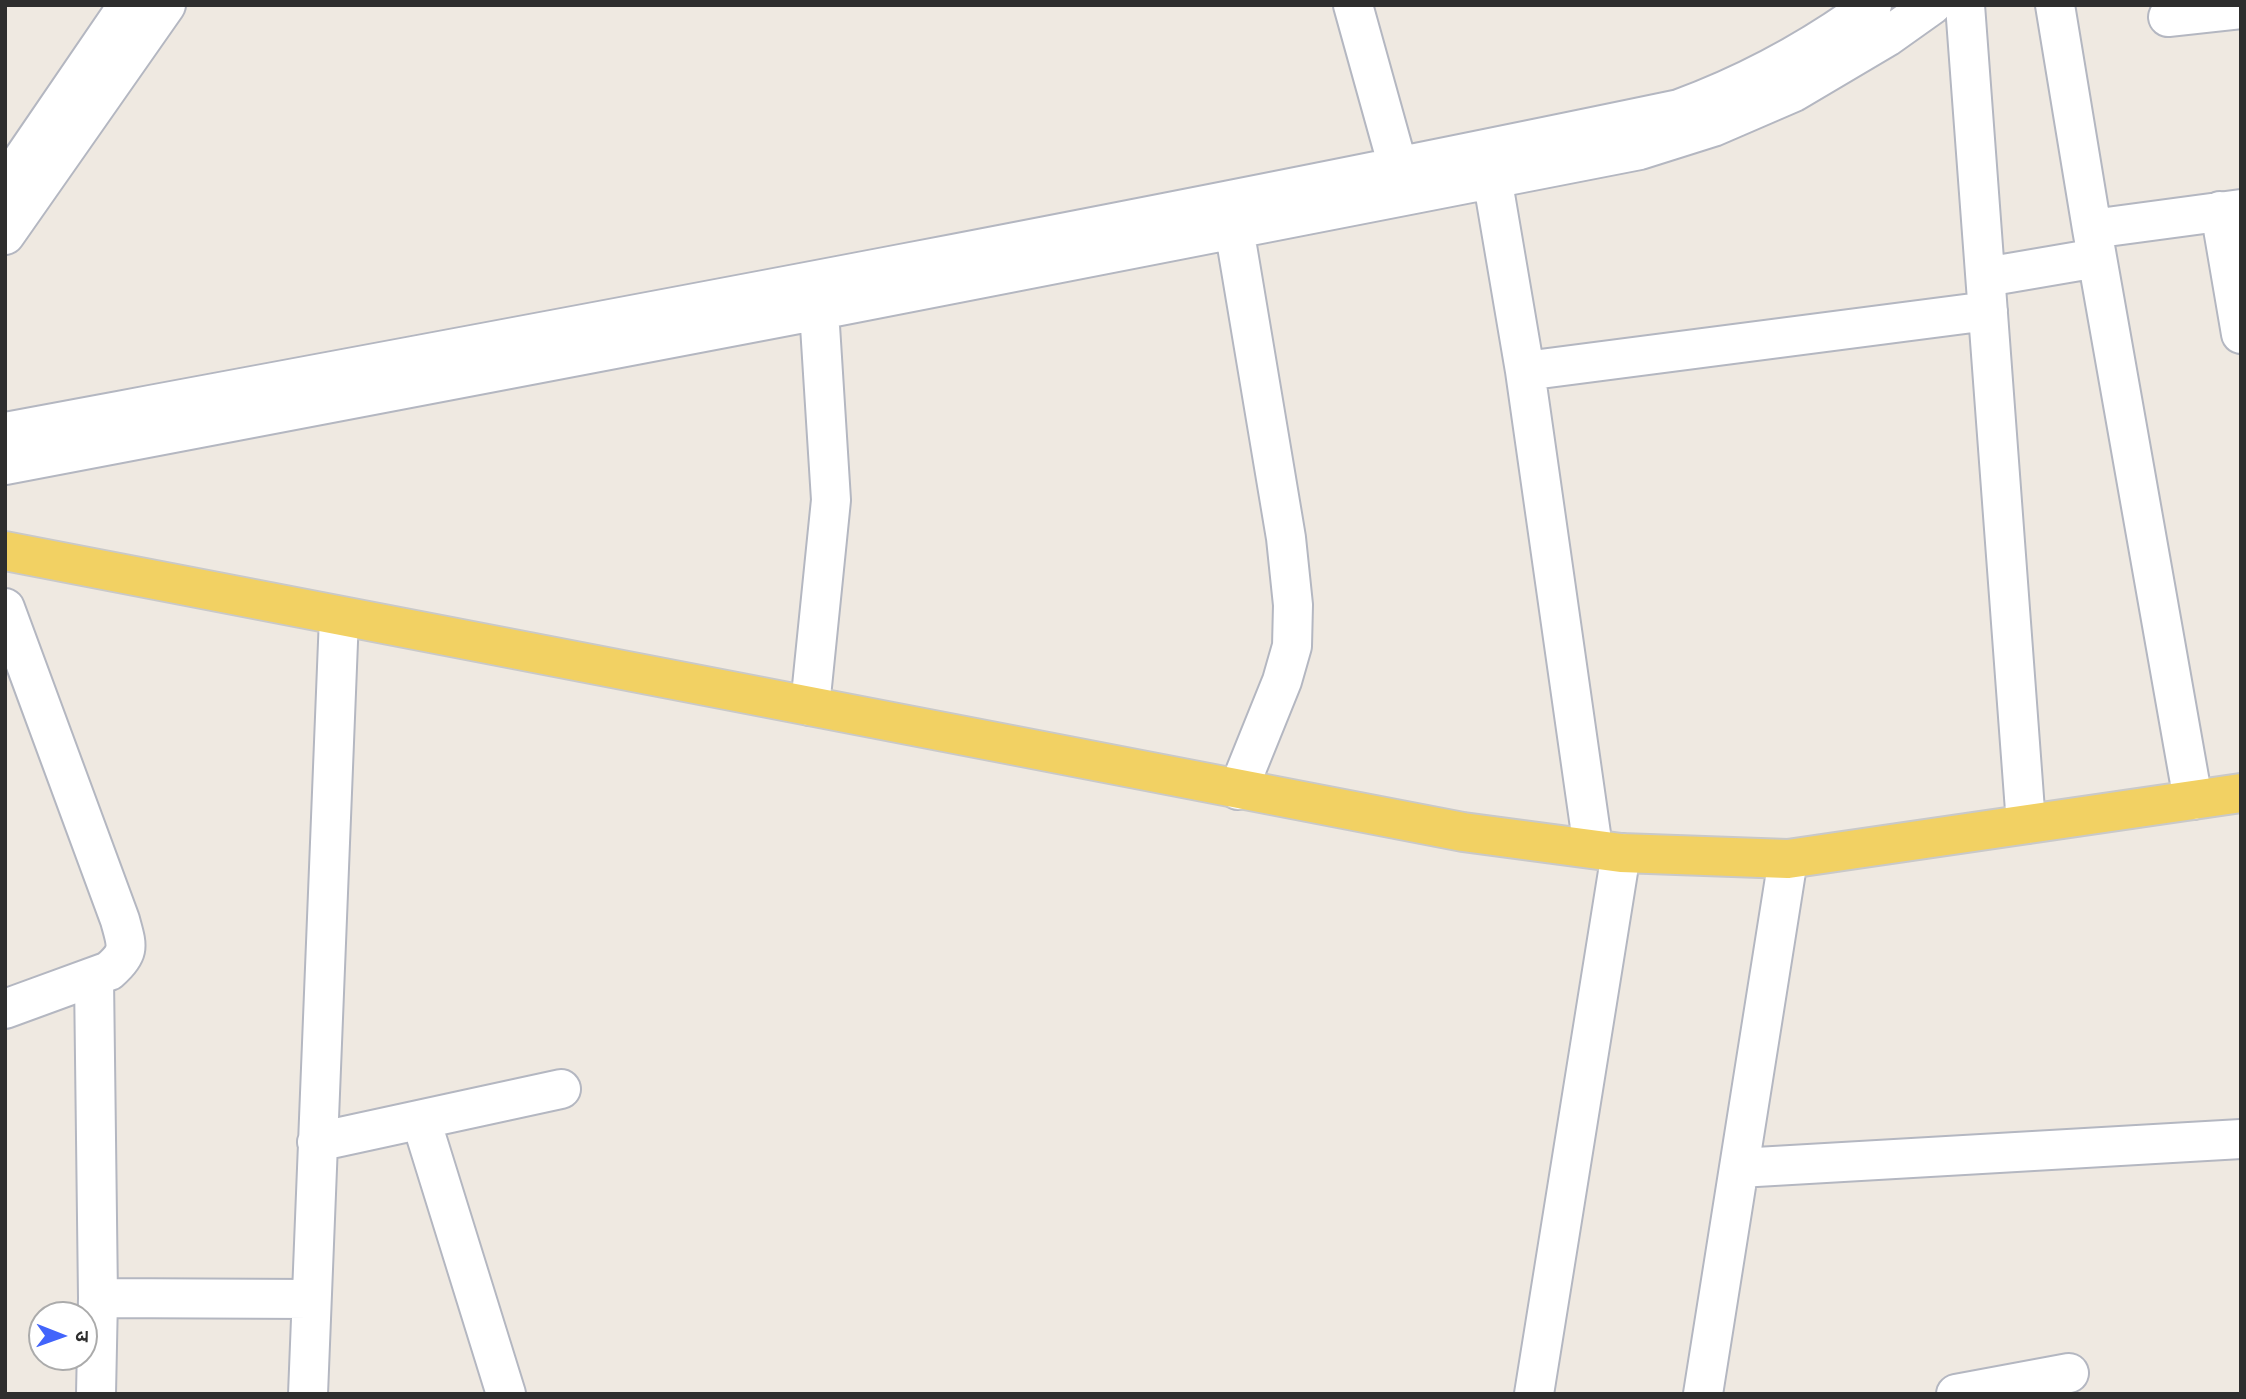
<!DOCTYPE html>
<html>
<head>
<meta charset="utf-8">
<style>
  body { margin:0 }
  #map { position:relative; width:2246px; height:1399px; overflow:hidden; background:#efe9e1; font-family:Helvetica,"Noto Sans Devanagari",sans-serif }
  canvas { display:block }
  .frame { position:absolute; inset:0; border:7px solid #2e2e2e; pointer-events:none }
  .north { position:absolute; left:28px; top:1301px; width:70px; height:70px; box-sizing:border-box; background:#fff; border:2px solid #ababab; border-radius:50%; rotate:91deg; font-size:19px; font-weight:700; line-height:28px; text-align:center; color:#2e2e2e }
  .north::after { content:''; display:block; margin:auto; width:24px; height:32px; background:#4264fb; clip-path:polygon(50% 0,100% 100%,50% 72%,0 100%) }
</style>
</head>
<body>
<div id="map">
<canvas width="2246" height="1399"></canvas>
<div class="frame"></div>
<div class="north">उ</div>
</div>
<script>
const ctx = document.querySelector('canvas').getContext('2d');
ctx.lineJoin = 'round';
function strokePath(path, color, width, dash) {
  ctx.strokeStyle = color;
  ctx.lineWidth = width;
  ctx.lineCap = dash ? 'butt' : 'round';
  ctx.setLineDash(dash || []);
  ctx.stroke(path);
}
const minor = new Path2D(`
  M 1353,5 L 1405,192
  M 1965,5 L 2026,824
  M 2055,5 L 2092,229 L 2193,800
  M 2168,17 L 2241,9
  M 1486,152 L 1492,177 L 1525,371 L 1593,848
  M 5,185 L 128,5
  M 2220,211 L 2241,334
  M 1234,228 L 1286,538 L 1293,605 L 1292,646 L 1282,681 L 1238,790
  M 2092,229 L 2241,209
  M 5,235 L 166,5
  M 1986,277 L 2097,258
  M 1525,371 L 1988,311
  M 5,432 C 564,328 1123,225 1679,109 C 1750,83 1812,49 1872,5
  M 5,465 L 819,310 L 1640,150 L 1713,127 L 1794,92 L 1887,37 L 1932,5
  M 5,608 L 120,920 C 127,946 131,952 109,971 L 5,1009
  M 810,706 L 831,500 L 819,310
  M 94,978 L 98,1298 L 96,1394
  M 421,1120 L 506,1394
  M 317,1142 L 561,1089
  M 1739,1168 L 2241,1139
  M 98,1298 L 311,1299
  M 308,1394 L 339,617
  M 1534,1394 L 1621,853
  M 1703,1394 L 1788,859
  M 1956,1394 L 2069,1373`);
const major = new Path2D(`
  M 5,551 L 1463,832 L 1621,853 L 1788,859 L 2241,793`);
strokePath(minor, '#b4b7c1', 42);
strokePath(major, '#c9c9c9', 42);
strokePath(minor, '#fff', 38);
strokePath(major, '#f2d163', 38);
</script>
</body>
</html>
